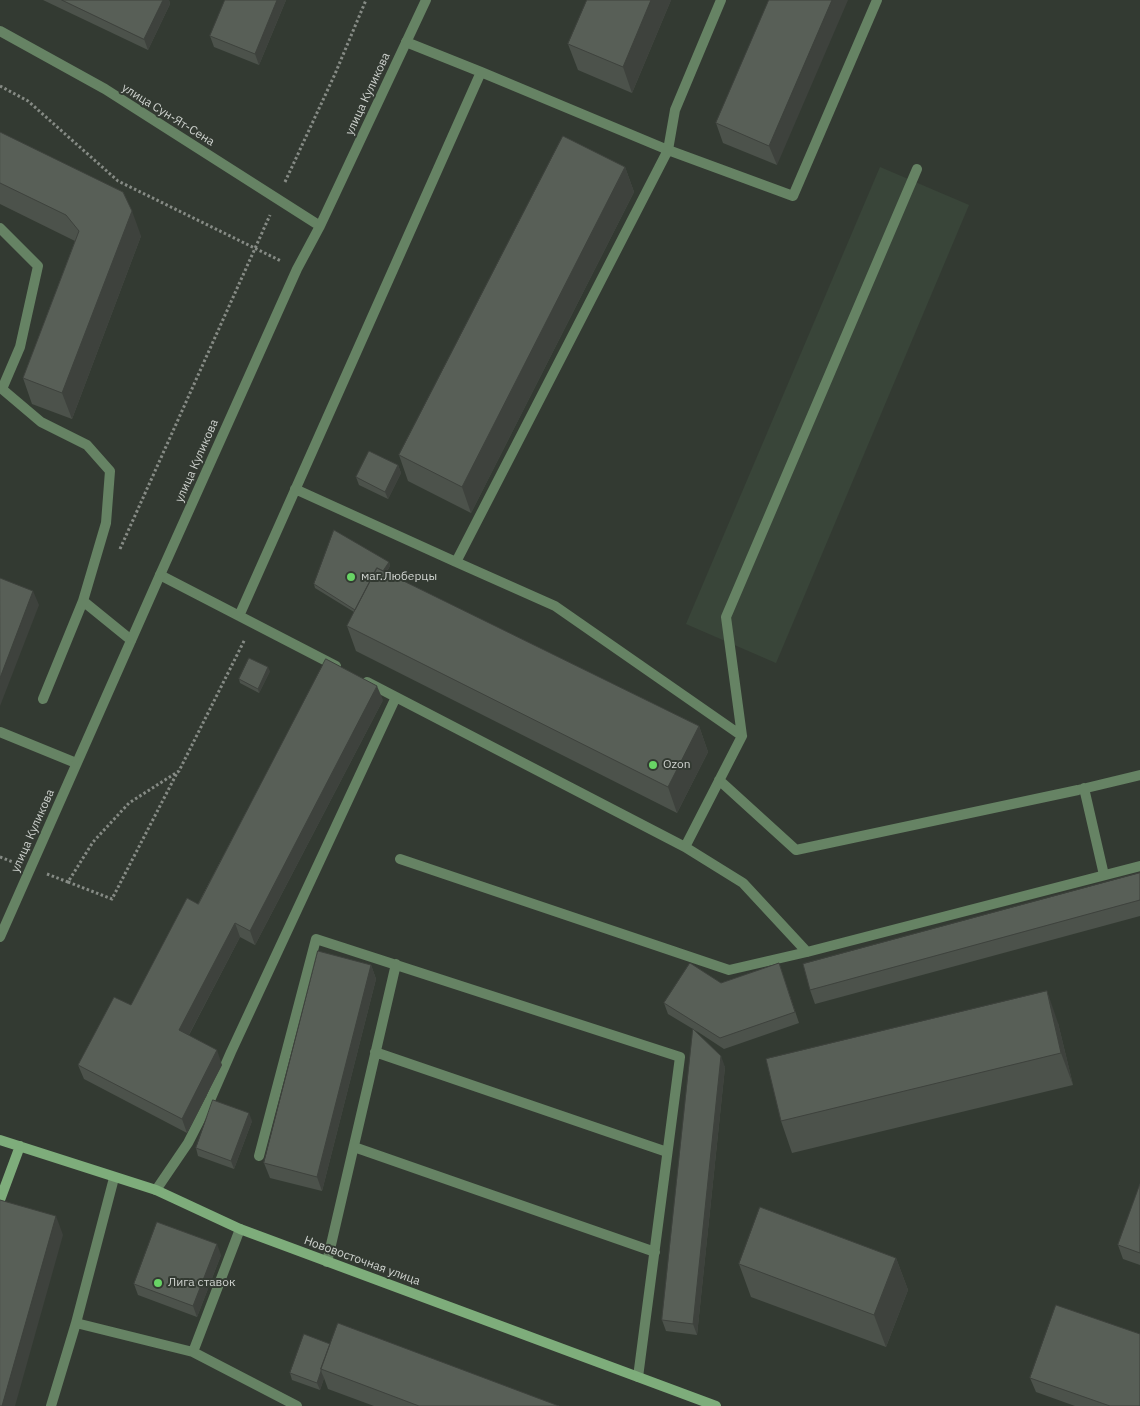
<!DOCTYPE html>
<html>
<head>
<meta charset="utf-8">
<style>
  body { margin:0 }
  canvas { display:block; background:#333a32 }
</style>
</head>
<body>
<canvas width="1140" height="1406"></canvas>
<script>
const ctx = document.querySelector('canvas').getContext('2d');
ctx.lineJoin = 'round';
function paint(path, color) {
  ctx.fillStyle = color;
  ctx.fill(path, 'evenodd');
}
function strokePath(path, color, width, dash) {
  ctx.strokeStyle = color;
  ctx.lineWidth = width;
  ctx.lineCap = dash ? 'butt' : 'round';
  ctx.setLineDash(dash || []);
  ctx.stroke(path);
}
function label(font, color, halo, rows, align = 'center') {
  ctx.font = font + ' "IBM Plex Sans",sans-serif';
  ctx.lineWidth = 4;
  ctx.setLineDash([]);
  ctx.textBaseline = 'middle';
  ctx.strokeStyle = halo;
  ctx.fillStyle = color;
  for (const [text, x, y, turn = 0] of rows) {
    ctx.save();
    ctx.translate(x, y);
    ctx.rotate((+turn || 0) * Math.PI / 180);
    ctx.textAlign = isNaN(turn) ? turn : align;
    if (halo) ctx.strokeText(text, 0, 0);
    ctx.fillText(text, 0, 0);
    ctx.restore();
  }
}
paint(new Path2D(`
  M 880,167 L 969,205 L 776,663 L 686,624 Z`), '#394539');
strokePath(new Path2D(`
  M 0,86 L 28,101 L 118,181 L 281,261
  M 285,182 L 335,74 L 366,0
  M 120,549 L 270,215
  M 0,857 L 13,862
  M 47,874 L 68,882 L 93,842 L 129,803 L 179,771 L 245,639
  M 68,882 L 112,899 L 177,773`), '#868b85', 3, [2.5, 2.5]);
strokePath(new Path2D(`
  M 406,42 L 481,72 L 668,150 L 793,196 L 877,0
  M 0,228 L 38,266 L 20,347 L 2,389 L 41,422 L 87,445 L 110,471 L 106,523 L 83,601 L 131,640
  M 295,489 L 456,562
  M 160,575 L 336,666
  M 239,616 L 481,72
  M 367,682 L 685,847 L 742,736 L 555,606 L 456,562 L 668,150 L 675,110 L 721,0
  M 43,699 L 83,601
  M 0,732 L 76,763
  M 742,736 L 726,617 L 917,169
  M 719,780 L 796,850 L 1078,790 L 1140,775
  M 1084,788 L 1104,875
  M 685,847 L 743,883 L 807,952
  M 400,859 L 729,970 L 807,952 L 1140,866
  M 375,1052 L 667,1152
  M 354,1147 L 655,1252
  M 259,1156 L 316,939 L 680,1057 L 638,1377
  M 156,1190 L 188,1143 L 211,1098 L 231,1052 L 396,697
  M 327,1262 L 396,964
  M 76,1323 L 114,1178
  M 193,1352 L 240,1229
  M 51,1406 L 76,1323 L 193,1352 L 297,1406`), '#668364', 10);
strokePath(new Path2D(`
  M 0,31 L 105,89 L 320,226
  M 0,937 L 160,575 L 297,269 L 320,226 L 426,0`), '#668364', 10);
strokePath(new Path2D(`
  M 0,1140 L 156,1190 L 240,1229 L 716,1406
  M 0,1200 L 20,1146`), '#7ead7b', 10);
paint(new Path2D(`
  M 43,0 L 169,0 L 170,4 L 148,50 Z
  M 225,0 L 286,0 L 259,65 L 214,47 L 210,36 Z
  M 671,0 L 632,93 L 578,70 L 568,44 Z
  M 769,0 L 777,165 L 723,143 L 716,123 Z
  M 0,132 L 141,236 L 72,419 L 32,404 L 23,378 L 75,241 L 0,204 Z
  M 625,167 L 634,192 L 471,513 L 408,481 L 399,455 Z
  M 398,465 L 401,473 L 388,499 L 359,485 L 356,477 Z
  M 389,562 L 390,566 L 386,573 L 699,726 L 708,752 L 677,813 L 356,651 L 347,626 L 354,612 L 315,588 L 314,584 Z
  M 270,671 L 259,693 L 240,683 L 239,679 Z
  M 383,700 L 255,945 L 240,937 L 189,1035 L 222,1065 L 187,1133 L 84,1079 L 78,1065 L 131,1005 L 198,904 Z
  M 1140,873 L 1140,916 L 815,1004 L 810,990 Z
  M 779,963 L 799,1023 L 724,1049 L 695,1030 L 725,1067 L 697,1335 L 666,1331 L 662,1320 L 693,1029 L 668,1014 L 664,1003 Z
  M 371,965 L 376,979 L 322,1191 L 270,1178 L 264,1163 Z
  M 1058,1023 L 1073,1085 L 792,1153 L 781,1121 Z
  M 252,1121 L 234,1169 L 198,1156 L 196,1148 Z
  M 1140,1184 L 1140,1265 L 1123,1259 L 1118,1245 Z
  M 221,1255 L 197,1317 L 138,1295 L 134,1284 Z
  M 896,1258 L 908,1290 L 886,1347 L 751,1297 L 739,1264 Z
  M 330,1344 L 559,1406 L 374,1406 L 328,1389 L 324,1378 L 320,1390 L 292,1380 L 290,1373 Z
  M 1030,1378 L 1140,1406 L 1075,1406 L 1036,1392 Z`), '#4c524b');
paint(new Path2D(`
  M 163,0 L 169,0 L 170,4 L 148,50 L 144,39 Z
  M 277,0 L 286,0 L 259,65 L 255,54 Z
  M 651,0 L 671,0 L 632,93 L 623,67 Z
  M 832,0 L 848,0 L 777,165 L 769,146 Z
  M 625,167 L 634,192 L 471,513 L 462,487 Z
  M 132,211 L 141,236 L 72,419 L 62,393 Z
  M 398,465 L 401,473 L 388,499 L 385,492 Z
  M 389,562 L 390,566 L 358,615 L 357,611 Z
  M 33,591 L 39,605 L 0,706 L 0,678 Z
  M 268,667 L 270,671 L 259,693 L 258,689 Z
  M 377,686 L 383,700 L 255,945 L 250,931 Z
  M 699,726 L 708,752 L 677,813 L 668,787 Z
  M 235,923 L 240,937 L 184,1044 L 179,1030 Z
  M 371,965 L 376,979 L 322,1191 L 317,1177 Z
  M 1047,991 L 1058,1023 L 1073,1085 L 1061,1053 Z
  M 217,1050 L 222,1065 L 187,1133 L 182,1119 Z
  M 721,1056 L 725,1067 L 697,1335 L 693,1324 Z
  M 249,1113 L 252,1121 L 234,1169 L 231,1161 Z
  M 56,1216 L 63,1235 L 15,1406 L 2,1406 Z
  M 217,1244 L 221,1255 L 197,1317 L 193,1306 Z
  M 896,1258 L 908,1290 L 886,1347 L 874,1315 Z
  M 321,1371 L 324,1378 L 320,1390 L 317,1383 Z`), '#3e423d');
const building = new Path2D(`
  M 62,0 L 163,0 L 144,39 Z
  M 225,0 L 277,0 L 255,54 L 210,36 Z
  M 587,0 L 651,0 L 623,67 L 568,44 Z
  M 769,0 L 832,0 L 769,146 L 716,123 Z
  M 0,132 L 123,192 L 132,211 L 62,393 L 23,378 L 79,231 L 66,215 L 0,183 Z
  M 563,136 L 625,167 L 462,487 L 399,455 Z
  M 369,451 L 398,465 L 385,492 L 356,477 Z
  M 334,530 L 389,562 L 383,571 L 377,568 L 355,610 L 314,584 Z
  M 377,568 L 699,726 L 668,787 L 347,626 Z
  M 0,578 L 33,591 L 0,678 Z
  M 249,658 L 268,667 L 258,689 L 239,679 Z
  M 326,659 L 377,686 L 250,931 L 235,923 L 179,1030 L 217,1050 L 182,1119 L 78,1065 L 114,997 L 131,1005 L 187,898 L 198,904 Z
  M 1140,873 L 1140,900 L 810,990 L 803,964 Z
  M 318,951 L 371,965 L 317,1177 L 264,1163 Z
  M 690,963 L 721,983 L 779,963 L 795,1012 L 720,1038 L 664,1003 Z
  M 1047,991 L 1061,1053 L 781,1121 L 766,1059 Z
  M 693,1029 L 721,1056 L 693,1324 L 662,1320 Z
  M 213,1100 L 249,1113 L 231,1161 L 196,1148 Z
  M 1140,1184 L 1140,1253 L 1118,1245 Z
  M 0,1200 L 56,1216 L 2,1406 L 0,1406 Z
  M 760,1207 L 896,1258 L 874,1315 L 739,1264 Z
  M 157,1222 L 217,1244 L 193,1306 L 134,1284 Z
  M 1056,1305 L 1140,1334 L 1140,1406 L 1110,1406 L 1030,1378 Z
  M 338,1323 L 559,1406 L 419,1406 L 321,1369 Z
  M 304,1334 L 330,1344 L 321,1369 L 321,1371 L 317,1383 L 290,1373 Z`);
paint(building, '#585f57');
strokePath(building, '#3e423d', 1);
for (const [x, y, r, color] of [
  [351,577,5,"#68d465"],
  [653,765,5,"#68d465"],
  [158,1283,5,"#68d465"]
]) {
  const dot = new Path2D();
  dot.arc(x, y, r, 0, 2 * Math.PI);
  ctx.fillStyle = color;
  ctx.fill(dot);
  strokePath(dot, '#333a32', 2);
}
label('12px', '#ced2ce', '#333a32', [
  ["улица Куликова",368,94,-65],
  ["улица Сун-Ят-Сена",168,115,32],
  ["улица Куликова",197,461,-66],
  ["улица Куликова",33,831,-66],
  ["Нововосточная улица",362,1261,20]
]);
label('12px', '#ced2ce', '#333a32', [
  ["маг.Люберцы",361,577],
  ["Ozon",663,765],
  ["Лига ставок",168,1283]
], 'left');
</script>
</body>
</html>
